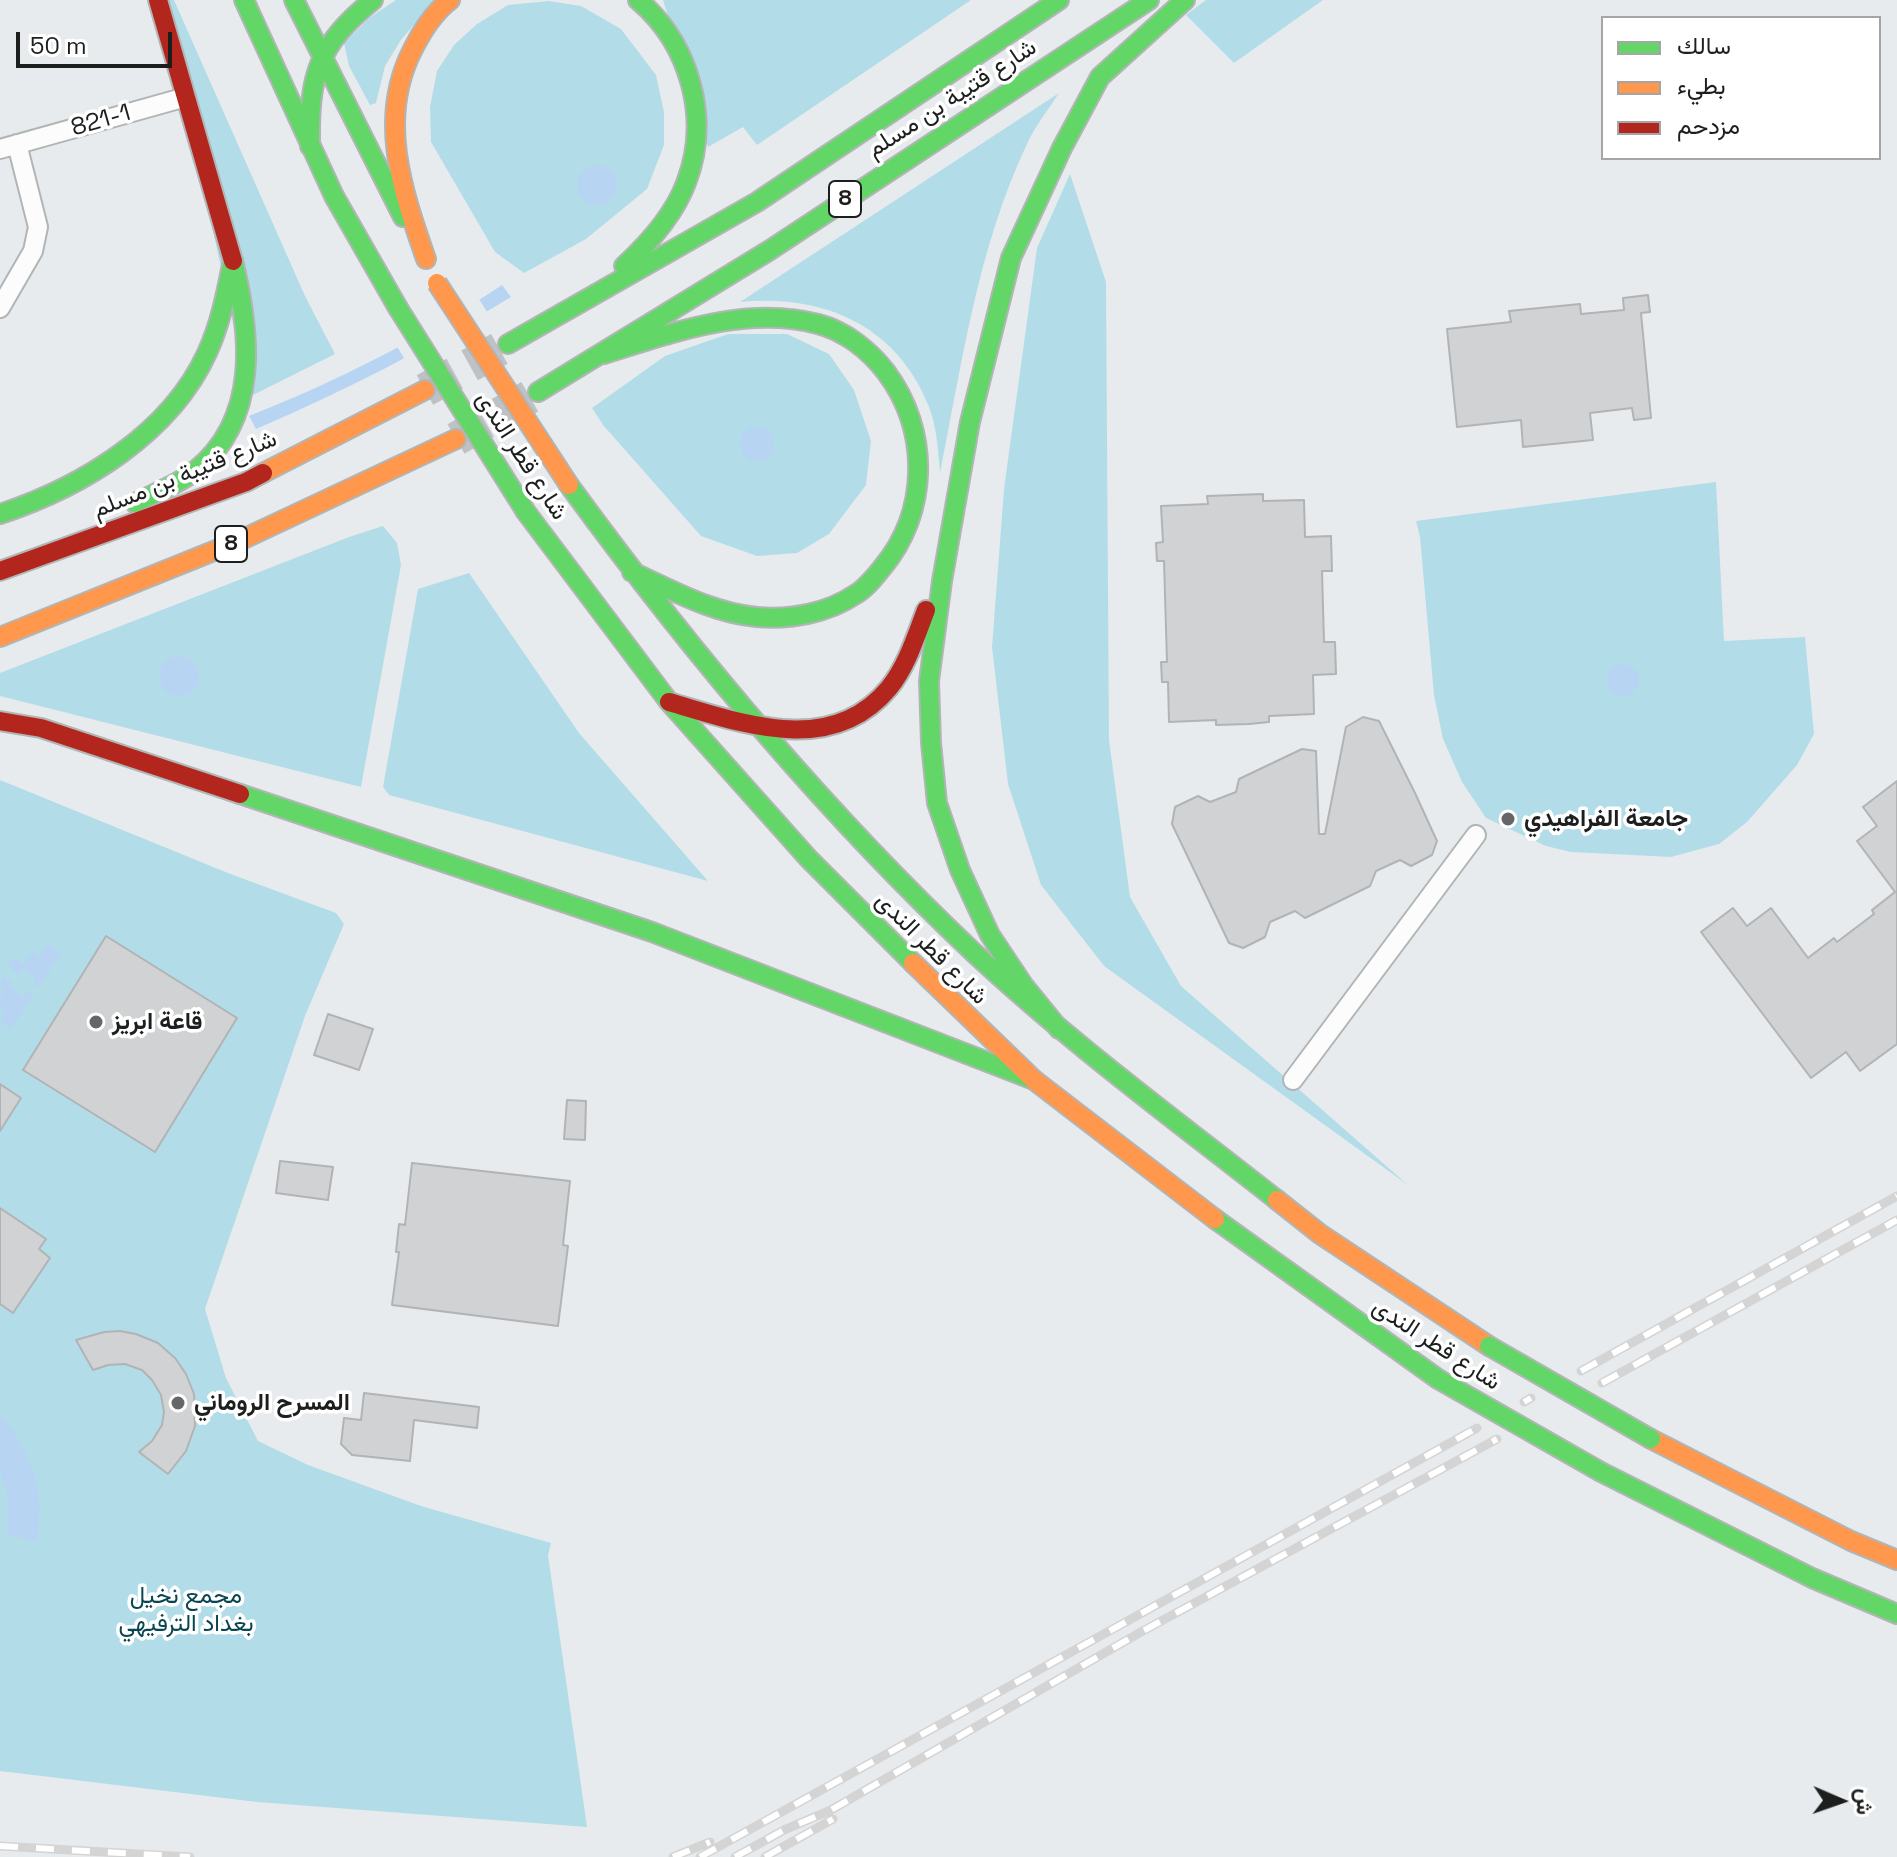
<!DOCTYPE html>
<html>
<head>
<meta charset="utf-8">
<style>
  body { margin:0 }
  #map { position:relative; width:1897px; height:1857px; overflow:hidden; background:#e8ebed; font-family:"Space Grotesk",Vazirmatn,sans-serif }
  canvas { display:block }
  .legend { position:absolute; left:1601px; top:16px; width:280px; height:144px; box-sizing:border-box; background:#fff; border:2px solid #a5a5a5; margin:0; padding:10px 14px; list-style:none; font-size:24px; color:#1d1f1f }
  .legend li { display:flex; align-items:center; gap:16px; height:40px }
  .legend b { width:40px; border:2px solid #a5a5a5 }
  .north { position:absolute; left:1801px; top:1761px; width:80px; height:80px; -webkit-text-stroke:6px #fff; paint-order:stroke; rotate:92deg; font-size:22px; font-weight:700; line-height:32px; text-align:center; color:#1d1f1f }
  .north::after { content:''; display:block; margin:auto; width:28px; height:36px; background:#1d1f1f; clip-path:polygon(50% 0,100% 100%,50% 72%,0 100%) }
  .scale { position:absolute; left:16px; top:32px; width:156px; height:36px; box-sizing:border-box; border:4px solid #1d1f1f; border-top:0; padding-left:10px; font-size:24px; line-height:28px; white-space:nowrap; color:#1d1f1f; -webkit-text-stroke:6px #fff; paint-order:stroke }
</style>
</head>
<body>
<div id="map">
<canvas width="1897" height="1857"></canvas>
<ul class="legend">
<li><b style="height:10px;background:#63d668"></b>سالك</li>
<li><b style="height:10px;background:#ff974d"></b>بطيء</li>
<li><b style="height:10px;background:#b3261e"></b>مزدحم</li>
</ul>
<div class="north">ش</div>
<div class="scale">50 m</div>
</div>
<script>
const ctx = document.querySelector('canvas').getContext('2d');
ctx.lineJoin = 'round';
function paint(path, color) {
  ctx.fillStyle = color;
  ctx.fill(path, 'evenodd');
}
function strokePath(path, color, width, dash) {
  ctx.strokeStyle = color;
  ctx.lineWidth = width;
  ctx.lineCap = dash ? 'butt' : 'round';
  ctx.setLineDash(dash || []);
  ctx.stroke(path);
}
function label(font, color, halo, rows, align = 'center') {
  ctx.font = font + ' "Space Grotesk",Vazirmatn,sans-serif';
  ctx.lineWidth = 7;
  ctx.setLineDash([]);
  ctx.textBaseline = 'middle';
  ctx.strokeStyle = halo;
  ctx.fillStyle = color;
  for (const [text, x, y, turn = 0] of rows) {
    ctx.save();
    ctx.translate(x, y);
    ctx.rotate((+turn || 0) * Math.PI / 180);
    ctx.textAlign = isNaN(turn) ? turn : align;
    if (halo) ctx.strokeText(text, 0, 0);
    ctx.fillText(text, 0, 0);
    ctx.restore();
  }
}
paint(new Path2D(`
  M 163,0 L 174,0 L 305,296 L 335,354 L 249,397 Z
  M 396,0 L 435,0 L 401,40 L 385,66 L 376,103 L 370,105 L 349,66 L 344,43 L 369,18 Z
  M 663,0 L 971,0 L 757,145 L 743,127 L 708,147 Z
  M 1206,0 L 1323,0 L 1234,63 L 1186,15 Z
  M 549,1 L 581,6 L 621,29 L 656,75 L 664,112 L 664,145 L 647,189 L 586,239 L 524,273 L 495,252 L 431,142 L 430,107 L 437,71 L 454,45 L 477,24 L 508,5 Z
  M 1059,93 C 1049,109 1035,126 1027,144 C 978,247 962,363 940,473 C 938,451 937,428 929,407 C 897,325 823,294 740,302 Z
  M 1070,174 L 1106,282 L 1109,740 L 1130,897 L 1181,986 L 1408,1185 L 1104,966 L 1041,885 L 1008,784 L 992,647 L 1004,489 L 1037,248 Z
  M 728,334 L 787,334 L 829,354 L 854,390 L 871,441 L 866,485 L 829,534 L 797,553 L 757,556 L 701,536 L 603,425 L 592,408 L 665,356 Z
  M 1716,482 L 1724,641 L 1805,637 L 1814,734 L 1797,765 L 1747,822 L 1719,844 L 1671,857 L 1571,852 L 1546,846 L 1486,818 L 1462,782 L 1443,739 L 1434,695 L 1420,537 L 1416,521 Z
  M 383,526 L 397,543 L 401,565 L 361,787 L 0,696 L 0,673 L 349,537 Z
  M 469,573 L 579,733 L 708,881 L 389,795 L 383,787 L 418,589 Z
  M 0,780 L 228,873 L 336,913 L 344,924 L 305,1016 L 205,1309 L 226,1378 L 258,1441 L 308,1465 L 421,1506 L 551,1543 L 548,1555 L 587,1827 L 257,1802 L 0,1771 Z`), '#b2dde8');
paint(new Path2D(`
  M577 185a20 20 0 1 1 40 0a20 20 0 1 1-40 0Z
  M 502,285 L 511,297 C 428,348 345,391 256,429 L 249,416 C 342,379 418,340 502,285 Z
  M740 444a17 17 0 1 1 34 0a17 17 0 1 1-34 0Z
  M159 676a20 20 0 1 1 40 0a20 20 0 1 1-40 0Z
  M1607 680a16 16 0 1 1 32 0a16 16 0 1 1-32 0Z
  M 48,944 L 61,953 L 39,987 L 34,984 L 36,979 L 23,970 L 19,974 L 8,967 L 14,957 L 24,964 L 33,951 L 40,956 Z
  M 2,975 L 12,982 L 9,987 L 23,996 L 27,992 L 33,996 L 11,1029 L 0,1021 L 4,1010 L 0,1007 L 0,998 L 5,991 L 0,988 Z
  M 0,1415 C 32,1453 47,1493 36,1542 L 7,1534 L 8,1497 L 0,1472 Z`), '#b8d4f3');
paint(new Path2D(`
  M 477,296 L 489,315 L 407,363 L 396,345 Z`), '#e8ebed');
const building = new Path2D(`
  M 1648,295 L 1650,312 L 1641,313 L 1651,418 L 1634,420 L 1632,408 L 1590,413 L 1593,440 L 1523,447 L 1521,420 L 1457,427 L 1447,329 L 1511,322 L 1509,311 L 1580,304 L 1581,314 L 1624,310 L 1623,298 Z
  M 1263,494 L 1263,501 L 1304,500 L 1305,537 L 1331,536 L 1332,571 L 1322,571 L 1324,642 L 1335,642 L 1336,674 L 1313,675 L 1314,714 L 1269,716 L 1269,722 L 1249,724 L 1216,725 L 1216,720 L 1169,722 L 1168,682 L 1162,682 L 1161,662 L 1167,662 L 1164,561 L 1157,561 L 1156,543 L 1163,542 L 1161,506 L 1208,504 L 1207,496 Z
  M 1363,717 L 1379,721 L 1415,793 L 1437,841 L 1432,855 L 1411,866 L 1400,860 L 1376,871 L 1370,886 L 1305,918 L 1295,911 L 1270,922 L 1265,937 L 1243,948 L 1229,943 L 1172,824 L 1175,807 L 1198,796 L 1210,802 L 1236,792 L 1239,779 L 1302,749 L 1316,751 L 1319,834 L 1325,834 L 1346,727 Z
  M 1897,781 L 1897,1044 L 1860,1071 L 1846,1052 L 1811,1078 L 1701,932 L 1733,908 L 1747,926 L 1771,908 L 1808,958 L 1834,938 L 1837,942 L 1874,914 L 1872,910 L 1895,892 L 1857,841 L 1877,826 L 1863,807 Z
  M 106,936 L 237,1018 L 155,1152 L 23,1070 Z
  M 328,1014 L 373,1029 L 359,1070 L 314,1055 Z
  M 0,1084 L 21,1098 L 0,1131 Z
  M 567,1100 L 586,1101 L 585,1140 L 564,1139 Z
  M 280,1161 L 333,1167 L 328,1200 L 276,1193 Z
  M 412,1163 L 570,1181 L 563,1245 L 568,1246 L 558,1326 L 392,1305 L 399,1252 L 396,1252 L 399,1224 L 405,1225 Z
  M 0,1208 L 46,1239 L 39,1249 L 50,1258 L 13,1313 L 0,1304 Z
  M 120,1331 L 136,1334 L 158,1343 L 175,1358 L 186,1374 L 194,1394 L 195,1426 L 186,1451 L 168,1474 L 139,1452 L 152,1441 L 162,1425 L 164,1412 L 161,1395 L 152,1380 L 142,1370 L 125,1364 L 108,1365 L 93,1370 L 76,1340 L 104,1332 Z
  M 364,1393 L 479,1407 L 477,1428 L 414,1420 L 410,1461 L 352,1455 L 341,1444 L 344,1418 L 361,1420 Z`);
paint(building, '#d0d2d3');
strokePath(building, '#b1b3b5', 2);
strokePath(new Path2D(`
  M 425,390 L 508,344
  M 456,439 L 538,392`), '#bfc2c4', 34, [34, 17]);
const street = new Path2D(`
  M 0,149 L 186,97
  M 0,308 L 33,251 L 38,227 L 17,144
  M 1293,1080 L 1476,835`);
const fast = new Path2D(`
  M 244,0 L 334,196 L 398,308
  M 294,0 L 403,217
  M 310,146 C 309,75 317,46 373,0
  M 624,266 C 649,243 674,215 686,183 C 711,119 690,44 638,0
  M 508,344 L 757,202 L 1059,0
  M 604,354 C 672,333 746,305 818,324 C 845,331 869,350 886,372 C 930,431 929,512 882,568 C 874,578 866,588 856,594 C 828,613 791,620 757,617 C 712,613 672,590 632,572
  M 538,392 L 770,250 L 1149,0
  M 569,485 C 690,651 823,810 972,951 C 1068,1041 1174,1119 1277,1200
  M 135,503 C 155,493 177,485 195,471 C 260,419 251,334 233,261
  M 526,512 L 669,702 L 808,858 L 913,963
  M 0,514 C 82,487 170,434 207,353 C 220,325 226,295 232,265
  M 240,794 L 652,932 L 1034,1080
  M 1059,1029 L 1024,986 L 990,935 L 960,870 L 937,803 L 931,743 L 929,681 L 942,581 L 970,422 L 1011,258 L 1062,148 L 1100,77 L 1185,0
  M 1215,1219 L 1438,1379
  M 1601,1472 L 1812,1578 L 1897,1614`);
const slow = new Path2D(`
  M 426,259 C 402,190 377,118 413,49 C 422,31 433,13 450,0
  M 263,473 L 425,390
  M 0,637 L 241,540 L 456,439
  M 913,963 L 1034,1080 L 1215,1219
  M 1277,1200 L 1320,1234 L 1489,1346
  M 1651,1439 L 1851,1541 L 1897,1560`);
const jam = new Path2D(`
  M 158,0 L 233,261
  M 0,571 L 246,482 L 263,473
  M 669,702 C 742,723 831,758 889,688 C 907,666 916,636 926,610
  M 0,721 L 41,728 L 240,794`);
strokePath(street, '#b2b5b5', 22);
strokePath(fast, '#b2b5b5', 22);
strokePath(slow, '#b2b5b5', 22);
strokePath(jam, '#b2b5b5', 22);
strokePath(street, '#fcfcfc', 18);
strokePath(fast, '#63d668', 18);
strokePath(slow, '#ff974d', 18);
strokePath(jam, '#b3261e', 18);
const rail = new Path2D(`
  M 1581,1371 L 1897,1196
  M 1602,1383 L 1897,1220
  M 1524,1402 L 1531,1398
  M 0,1846 L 190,1857
  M 673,1857 L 710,1842
  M 700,1857 L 1477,1428
  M 735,1857 L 784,1830 L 831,1810 L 1141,1632 L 1497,1439
  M 765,1857 L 833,1819`);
strokePath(rail, '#d4d4d4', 9);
strokePath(rail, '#fff', 6, [18]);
const fastBridge = new Path2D(`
  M 398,308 L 526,512
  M 1489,1346 L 1651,1439
  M 1438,1379 L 1601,1472`);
const slowBridge = new Path2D(`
  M 437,283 L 569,485`);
strokePath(fastBridge, '#b2b5b5', 22, []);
strokePath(slowBridge, '#b2b5b5', 22, []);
strokePath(fastBridge, '#63d668', 18);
strokePath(slowBridge, '#ff974d', 18);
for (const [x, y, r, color] of [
  [1508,819,8,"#646667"],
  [96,1022,8,"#646667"],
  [178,1403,8,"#646667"]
]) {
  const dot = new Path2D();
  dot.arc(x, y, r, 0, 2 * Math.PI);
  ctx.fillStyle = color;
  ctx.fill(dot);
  strokePath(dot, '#fff', 3);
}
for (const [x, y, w] of [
  [845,199,32],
  [231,544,32]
]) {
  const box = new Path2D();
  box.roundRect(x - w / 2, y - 18, w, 36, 6);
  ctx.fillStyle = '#fff';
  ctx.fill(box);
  strokePath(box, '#1d1f1f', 2);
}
label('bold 22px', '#1d1f1f', null, [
  ["8",845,199],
  ["8",231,544]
]);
label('24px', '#1d1f1f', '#fff', [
  ["شارع قتيبة بن مسلم",952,99,-33],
  ["821-1",101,121,-16],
  ["شارع قطر الندى",521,456,57],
  ["شارع قتيبة بن مسلم",185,475,-22],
  ["شارع قطر الندى",931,949,45],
  ["شارع قطر الندى",1436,1345,33]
]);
label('bold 24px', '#1d1f1f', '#fff', [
  ["جامعة الفراهيدي",1524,819],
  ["قاعة ابريز",112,1022],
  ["المسرح الروماني",194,1403]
], 'left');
label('24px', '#074651', '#fff', [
  ["مجمع نخيل",186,1596],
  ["بغداد الترفيهي",186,1624]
]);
</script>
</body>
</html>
